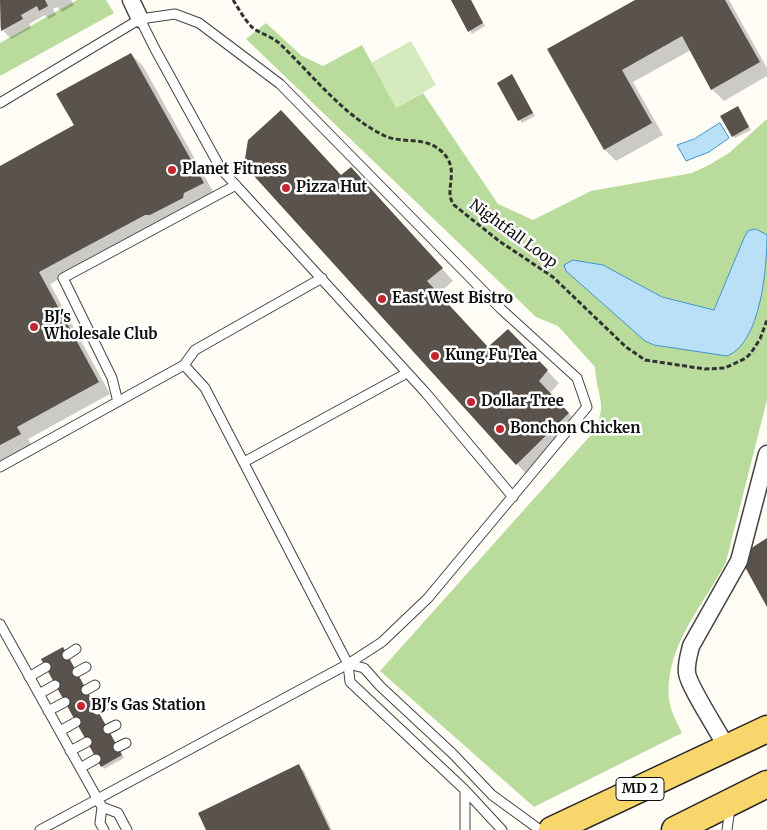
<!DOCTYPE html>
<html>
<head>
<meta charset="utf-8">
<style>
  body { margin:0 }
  canvas { display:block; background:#fffdf5 }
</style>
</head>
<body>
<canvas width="767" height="830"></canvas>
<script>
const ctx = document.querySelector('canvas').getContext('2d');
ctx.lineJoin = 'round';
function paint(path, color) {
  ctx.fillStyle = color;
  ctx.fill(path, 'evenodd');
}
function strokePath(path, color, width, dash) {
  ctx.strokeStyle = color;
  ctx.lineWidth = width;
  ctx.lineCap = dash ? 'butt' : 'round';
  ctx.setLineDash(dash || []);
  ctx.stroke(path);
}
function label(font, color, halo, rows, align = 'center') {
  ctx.font = font + ' Merriweather,serif';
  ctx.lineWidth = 5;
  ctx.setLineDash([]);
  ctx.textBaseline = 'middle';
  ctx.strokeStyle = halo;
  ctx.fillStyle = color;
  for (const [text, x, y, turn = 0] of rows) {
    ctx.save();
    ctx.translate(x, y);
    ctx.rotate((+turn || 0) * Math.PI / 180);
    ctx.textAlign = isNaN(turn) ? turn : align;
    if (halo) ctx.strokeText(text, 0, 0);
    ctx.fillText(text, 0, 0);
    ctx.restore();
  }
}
paint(new Path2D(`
  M 411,41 L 436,85 L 396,108 L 371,63 Z`), '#d5ebbd');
paint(new Path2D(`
  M 77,0 L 106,0 L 114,13 L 0,76 L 0,43 Z
  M 266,23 L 302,56 L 323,66 L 362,45 L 396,108 L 423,93 L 498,204 L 533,220 L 591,191 L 692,173 L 709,165 L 729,153 L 767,119 L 767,400 L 726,562 C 703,607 661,650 670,705 C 672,714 678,724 682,733 L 534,807 L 380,671 L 590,436 C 611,405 596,398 595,367 L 558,326 L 536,317 L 246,39 Z`), '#b9dc9c');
const water = new Path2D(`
  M 720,123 L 729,138 L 709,152 L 686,161 L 677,145 L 694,139 Z
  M 756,229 L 767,235 C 767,267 761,343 727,356 L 654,345 L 645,341 L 566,271 L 564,265 L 573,260 L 603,265 L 662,297 L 714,310 L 744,238 L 748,231 Z`);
paint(water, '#b9e0f7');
strokePath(water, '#3f96cf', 1);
paint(new Path2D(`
  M 0,0 L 71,0 L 74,5 L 62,12 L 57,7 L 53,9 L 56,15 L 49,19 L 45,15 L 29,24 L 31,28 L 11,39 L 0,27 Z
  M 452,0 L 471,0 L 485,26 L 472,34 Z
  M 637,0 L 729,0 L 767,68 L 767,76 L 724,101 L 712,89 L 691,50 L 633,82 L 663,135 L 616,161 L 605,150 L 549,50 Z
  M 131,54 L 143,66 L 215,195 L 50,284 L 110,394 L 28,439 L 32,446 L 0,463 L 0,167 L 76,125 Z
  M 514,78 L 535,116 L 522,123 L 498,84 Z
  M 740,110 L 751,130 L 735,138 L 733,136 Z
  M 245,165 L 363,180 L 453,281 L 438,294 L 489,349 L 508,331 L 559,383 L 550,393 L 580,426 L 528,476 Z
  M 63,648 L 124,758 L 104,769 L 102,766 Z
  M 298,766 L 304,771 L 332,830 L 208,830 Z`), '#0003');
paint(new Path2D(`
  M 0,0 L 45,0 L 48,6 L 39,11 L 37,6 L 21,15 L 23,19 L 1,31 Z
  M 451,0 L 471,0 L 483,23 L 468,32 Z
  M 635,0 L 725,0 L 760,62 L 711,90 L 682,36 L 622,70 L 652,123 L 604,150 L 547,49 Z
  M 131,53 L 204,183 L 184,193 L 183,198 L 150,215 L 145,215 L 39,272 L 99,382 L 17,427 L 21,434 L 0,445 L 0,166 L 74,125 L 56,94 Z
  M 512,74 L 533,113 L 518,121 L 497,83 Z
  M 738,106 L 749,127 L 732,137 L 720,116 Z
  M 281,110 L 341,175 L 351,167 L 443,268 L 427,281 L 488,347 L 508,329 L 548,370 L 539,381 L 569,413 L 516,465 L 244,165 L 248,140 Z
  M 767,538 L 767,607 L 739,556 Z
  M 63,647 L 122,755 L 101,767 L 41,659 Z
  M 299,764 L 330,830 L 206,830 L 198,813 Z`), '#5a524d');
const service = new Path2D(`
  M 140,19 L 155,49 L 221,169 L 425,392 L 513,497
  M 0,103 L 140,19 L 175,14 L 199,23 L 280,84 L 501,309 L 577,378 L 587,407 L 428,598 L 382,642 L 348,664 L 40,830
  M 184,365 L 195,350 L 322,278
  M 118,402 L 112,378 L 63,278 L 236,185
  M 244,462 L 407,373
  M 0,467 L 184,365 L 205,388 L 348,664 L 350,682 L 465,790 L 502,830
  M 0,624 L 102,807 L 100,823 L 104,830
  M 67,655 L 76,649
  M 348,664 L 364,668 L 380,686 L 453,754 L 492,795 L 540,830
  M 77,672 L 86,667
  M 29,677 L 46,667
  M 86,690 L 95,685
  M 39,694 L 55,685
  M 97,710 L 106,705
  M 48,711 L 65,702
  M 108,729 L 116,725
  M 60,731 L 76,722
  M 118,747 L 126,743
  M 70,751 L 87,742
  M 80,768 L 96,759
  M 465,790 L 465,830
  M 102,807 L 118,813 L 127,830
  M 727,830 L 730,808`);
const minor = new Path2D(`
  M 131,0 L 140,19
  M 727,748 C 719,732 689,687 687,673 C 686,663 689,655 691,646 L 739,561 L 767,454`);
const primary = new Path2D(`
  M 552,830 L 767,729
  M 675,830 L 767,784`);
strokePath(service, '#444', 11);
strokePath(minor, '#444', 19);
strokePath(primary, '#222', 29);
strokePath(new Path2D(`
  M 233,0 C 239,9 245,21 253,28 C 261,34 271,36 279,43 C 312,74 343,116 385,136 C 403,144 423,136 440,150 C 463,169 442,190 454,205 L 499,241 L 553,277 L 626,347 L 645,360 L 705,369 L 725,368 L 746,358 L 751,353 L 760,339 L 767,320`), '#333', 3, [5, 2.5]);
strokePath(service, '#fff', 9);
strokePath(minor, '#fff', 16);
strokePath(primary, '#f9d66b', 26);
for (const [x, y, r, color] of [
  [172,170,5,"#c4262e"],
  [286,188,5,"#c4262e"],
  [382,299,5,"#c4262e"],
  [34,327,5,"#c4262e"],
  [435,356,5,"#c4262e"],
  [471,402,5,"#c4262e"],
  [500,429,5,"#c4262e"],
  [81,706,5,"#c4262e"]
]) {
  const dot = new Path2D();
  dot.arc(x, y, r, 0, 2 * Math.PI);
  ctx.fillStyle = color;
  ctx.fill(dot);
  strokePath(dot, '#fff', 2);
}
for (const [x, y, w] of [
  [640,789,48]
]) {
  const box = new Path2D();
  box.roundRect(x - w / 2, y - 11.5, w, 23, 4);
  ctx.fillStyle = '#fff';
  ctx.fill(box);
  strokePath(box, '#111', 1);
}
label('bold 14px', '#111', null, [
  ["MD 2",640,789]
]);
label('bold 15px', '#111', '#fff', [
  ["Planet Fitness",182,170],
  ["Pizza Hut",296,188],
  ["East West Bistro",392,299],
  ["BJ's",44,318],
  ["Wholesale Club",44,335],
  ["Kung Fu Tea",445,356],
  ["Dollar Tree",481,402],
  ["Bonchon Chicken",510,429],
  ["BJ's Gas Station",91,706]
], 'left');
label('15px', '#111', '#fff', [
  ["Nightfall Loop",513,234,36]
]);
</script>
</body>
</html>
